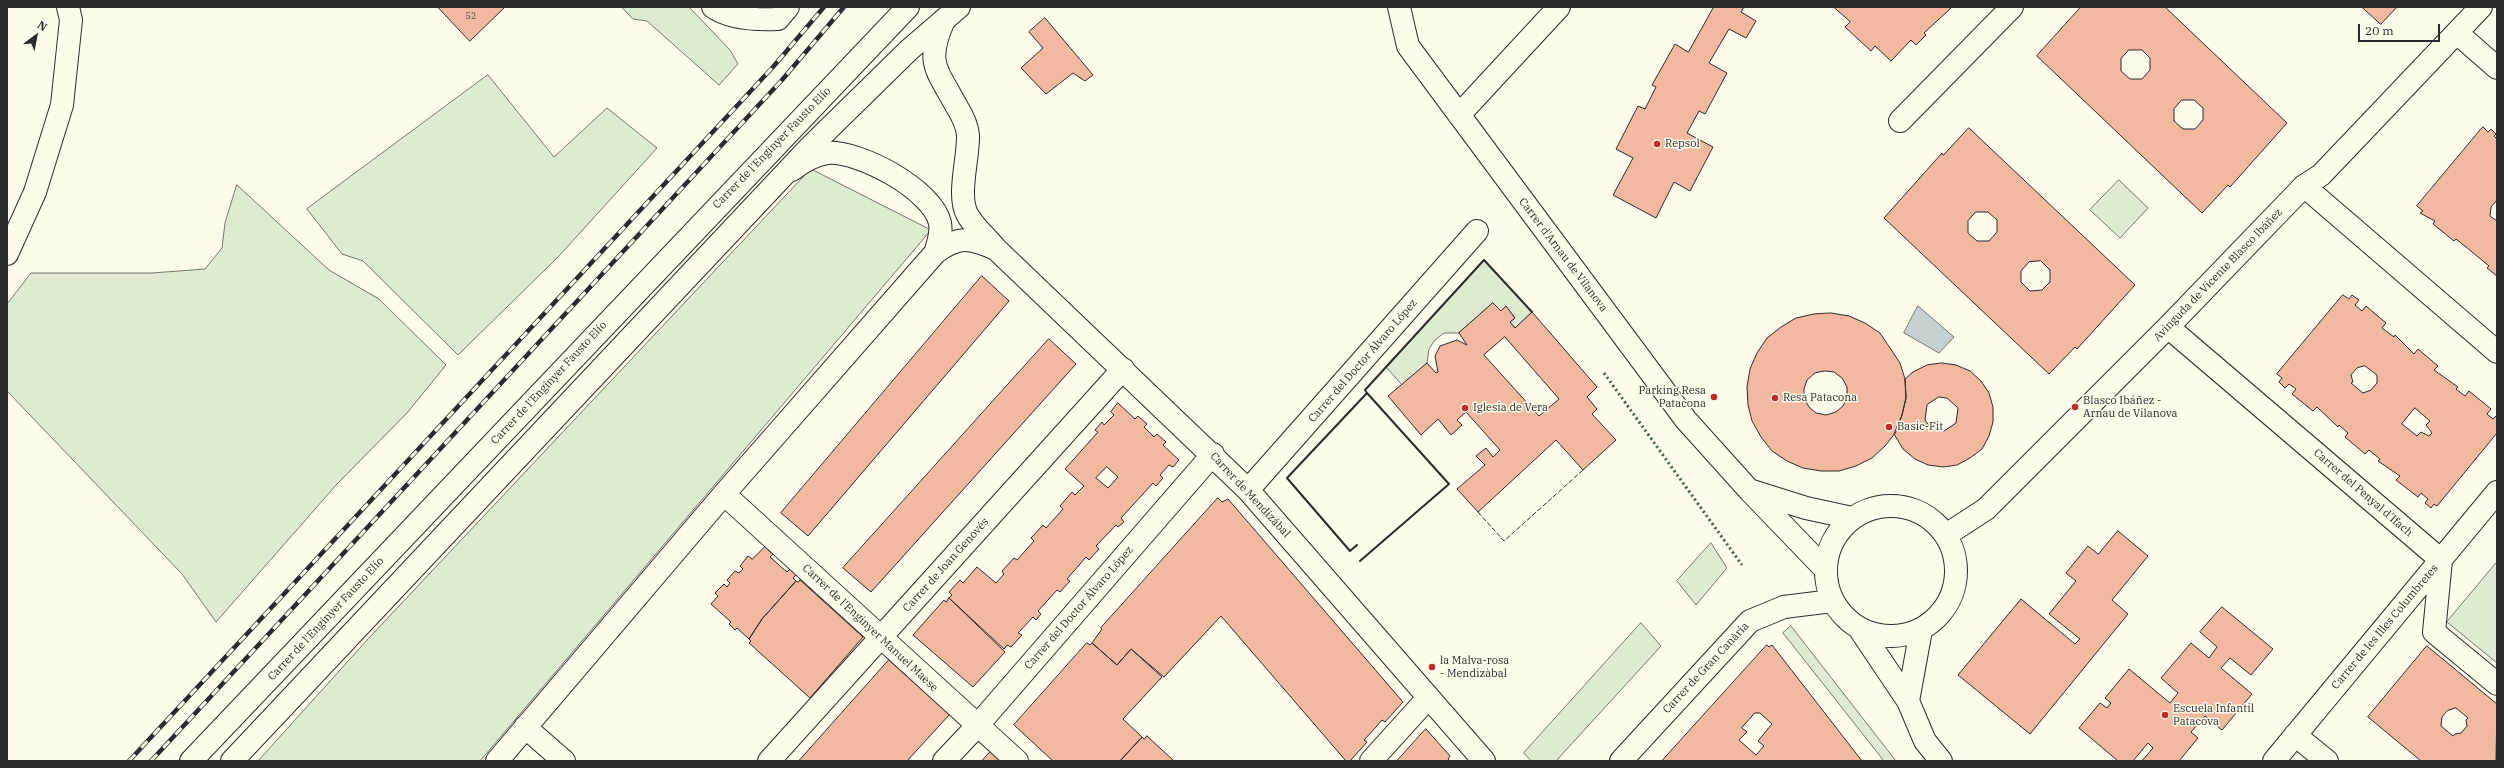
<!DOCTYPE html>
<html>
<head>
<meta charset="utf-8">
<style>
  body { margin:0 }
  #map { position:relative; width:2504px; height:768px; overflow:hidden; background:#fdfbea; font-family:"IBM Plex Serif",serif }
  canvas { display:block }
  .frame { position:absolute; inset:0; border:8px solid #2b2b2b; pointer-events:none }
  .north { position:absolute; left:16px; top:16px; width:40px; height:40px; -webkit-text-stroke:3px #fdfbea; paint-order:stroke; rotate:32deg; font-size:11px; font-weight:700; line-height:16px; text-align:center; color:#2b2b2b }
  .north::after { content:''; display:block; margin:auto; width:14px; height:18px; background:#2b2b2b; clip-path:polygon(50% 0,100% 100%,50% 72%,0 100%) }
  .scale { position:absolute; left:2358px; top:24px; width:82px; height:18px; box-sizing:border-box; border:2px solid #2b2b2b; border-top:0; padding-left:5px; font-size:12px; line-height:14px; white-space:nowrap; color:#2b2b2b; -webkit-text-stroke:3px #fdfbea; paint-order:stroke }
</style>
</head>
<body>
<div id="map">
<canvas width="2504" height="768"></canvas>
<div class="frame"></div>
<div class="north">N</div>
<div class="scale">20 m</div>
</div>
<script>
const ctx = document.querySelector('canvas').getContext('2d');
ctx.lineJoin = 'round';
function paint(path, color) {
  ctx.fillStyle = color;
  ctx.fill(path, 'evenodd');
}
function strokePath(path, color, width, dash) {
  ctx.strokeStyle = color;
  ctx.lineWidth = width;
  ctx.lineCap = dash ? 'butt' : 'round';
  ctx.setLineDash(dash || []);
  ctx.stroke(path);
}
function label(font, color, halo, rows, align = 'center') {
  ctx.font = font + ' "IBM Plex Serif",serif';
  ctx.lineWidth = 3;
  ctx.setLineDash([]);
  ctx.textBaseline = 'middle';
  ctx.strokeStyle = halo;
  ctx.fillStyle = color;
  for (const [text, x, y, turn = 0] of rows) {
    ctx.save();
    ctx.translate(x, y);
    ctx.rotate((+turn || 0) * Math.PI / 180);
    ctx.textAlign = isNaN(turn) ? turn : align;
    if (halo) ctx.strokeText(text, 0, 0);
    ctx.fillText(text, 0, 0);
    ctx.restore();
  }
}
const green = new Path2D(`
  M 622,7 L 689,7 L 730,50 L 738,64 L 719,85 L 647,21 L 633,19 Z
  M 488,75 L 554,157 L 607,108 L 657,148 L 558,257 L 458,355 L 363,261 L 342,254 L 307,209 Z
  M 811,169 L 931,230 L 480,761 L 258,761 L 368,639 Z
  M 2119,180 L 2148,208 L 2120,238 L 2090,210 Z
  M 237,185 L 329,270 L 379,299 L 446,365 L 407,413 L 337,484 L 216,622 L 182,574 L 7,391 L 7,304 L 31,273 L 152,273 L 205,269 L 222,248 L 225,223 Z
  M 1484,260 L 1532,312 L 1515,328 L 1510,322 L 1515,318 L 1506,307 L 1501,311 L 1493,303 L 1459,333 L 1444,333 L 1435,340 L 1429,349 L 1427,363 L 1402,385 L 1386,367 Z
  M 1711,543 L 1727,568 L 1696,605 L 1677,581 Z
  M 2497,562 L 2497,663 L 2447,622 Z
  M 1641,623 L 1661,646 L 1556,761 L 1531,761 L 1524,753 Z
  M 1791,626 L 1896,761 L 1884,761 L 1783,633 Z`);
paint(green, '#deebd1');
strokePath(green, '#74746e', 1);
const water = new Path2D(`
  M 1918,306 L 1954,337 L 1939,353 L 1904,333 Z`);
paint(water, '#c7d0d0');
strokePath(water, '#74746e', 1);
const building = new Path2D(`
  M 438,7 L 505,7 L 470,41 Z
  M 1714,7 L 1744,7 L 1741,12 L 1756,21 L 1746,38 L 1729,29 L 1709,63 L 1727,73 L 1705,114 L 1699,111 L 1687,133 L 1713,147 L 1690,191 L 1674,182 L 1656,218 L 1613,195 L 1633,158 L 1616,149 L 1638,106 L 1645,109 L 1656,87 L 1652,85 L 1675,44 L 1688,52 Z
  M 1834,7 L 1949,7 L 1951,8 L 1924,33 L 1926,35 L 1916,45 L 1911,40 L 1891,61 L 1875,46 L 1871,51 L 1845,27 L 1850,22 Z
  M 2081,7 L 2165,7 L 2287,123 L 2230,187 L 2228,185 L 2202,213 L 2037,56 ZM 2129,50 L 2142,50 L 2150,58 L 2150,70 L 2142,79 L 2130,79 L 2121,71 L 2121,59 ZM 2182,100 L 2194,100 L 2203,108 L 2203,120 L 2195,129 L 2183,129 L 2174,121 L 2174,109 Z
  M 2362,7 L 2397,7 L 2381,24 Z
  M 1045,18 L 1093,75 L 1085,81 L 1073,73 L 1046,94 L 1021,68 L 1043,48 L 1029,32 Z
  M 2483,127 L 2488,132 L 2491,129 L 2496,134 L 2494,136 L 2497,139 L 2497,200 L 2491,207 L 2490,216 L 2497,221 L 2497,276 L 2487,268 L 2489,266 L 2466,247 L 2456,239 L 2454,241 L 2433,224 L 2435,221 L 2420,213 L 2423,211 L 2417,206 Z
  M 1969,128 L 2135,285 L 2077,349 L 2075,347 L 2049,374 L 1884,218 L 1942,153 L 1943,155 ZM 1976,212 L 1988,212 L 1997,220 L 1997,232 L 1989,241 L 1977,241 L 1968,233 L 1968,221 ZM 2041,261 L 2050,270 L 2050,282 L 2042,290 L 2030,291 L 2021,282 L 2021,271 L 2029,262 Z
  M 982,276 L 1009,301 L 808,536 L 781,513 Z
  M 2343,295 L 2349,299 L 2352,295 L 2359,300 L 2355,305 L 2362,311 L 2366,306 L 2386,323 L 2382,328 L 2394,337 L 2395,335 L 2414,354 L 2418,349 L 2438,366 L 2434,370 L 2458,387 L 2456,389 L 2465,396 L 2469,391 L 2491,409 L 2487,414 L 2493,419 L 2497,415 L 2497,433 L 2437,506 L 2434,504 L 2431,508 L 2425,503 L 2428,499 L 2421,493 L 2418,497 L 2396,480 L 2400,476 L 2378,461 L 2380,459 L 2369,450 L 2365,454 L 2345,437 L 2348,433 L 2339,425 L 2338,427 L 2317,407 L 2313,411 L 2292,394 L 2296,389 L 2289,384 L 2285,388 L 2279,382 L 2282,378 L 2277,374 ZM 2365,366 L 2377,375 L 2377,383 L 2371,390 L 2363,393 L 2351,383 L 2353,382 L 2351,375 L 2357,368 ZM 2415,408 L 2430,421 L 2426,425 L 2432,433 L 2429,436 L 2421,432 L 2417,436 L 2402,424 Z
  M 1493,303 L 1501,311 L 1506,306 L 1515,318 L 1510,322 L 1515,328 L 1532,312 L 1597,387 L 1587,397 L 1597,409 L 1592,414 L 1616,440 L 1583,470 L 1556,440 L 1478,512 L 1457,489 L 1485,465 L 1476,456 L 1486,448 L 1493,457 L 1500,450 L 1466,412 L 1457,420 L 1462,425 L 1451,435 L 1438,419 L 1421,435 L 1388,396 L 1427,363 L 1436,373 L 1438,372 L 1435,356 L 1440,346 L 1457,340 L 1467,345 L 1459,333 ZM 1505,337 L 1559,399 L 1539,416 L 1484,355 Z
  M 1831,313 L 1849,316 L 1865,323 L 1880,333 L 1900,363 L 1905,379 L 1906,398 L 1902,415 L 1896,432 L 1885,446 L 1872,458 L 1856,466 L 1839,471 L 1821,471 L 1803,468 L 1787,461 L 1772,451 L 1761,437 L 1752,421 L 1748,405 L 1747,387 L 1750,369 L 1757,353 L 1767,338 L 1781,327 L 1796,318 L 1814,314 ZM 1825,371 L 1834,372 L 1842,378 L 1847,387 L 1847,397 L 1843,406 L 1836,412 L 1826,415 L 1816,413 L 1809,407 L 1804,398 L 1804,389 L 1807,380 L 1815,373 Z
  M 1049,339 L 1076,364 L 871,592 L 843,568 Z
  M 1942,363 L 1956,365 L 1970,371 L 1981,381 L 1989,393 L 1993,407 L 1993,422 L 1989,436 L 1982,449 L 1970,458 L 1957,465 L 1943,467 L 1928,465 L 1915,459 L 1903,449 L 1894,434 L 1902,415 L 1906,398 L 1905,379 L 1913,372 L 1927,365 ZM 1939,397 L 1947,398 L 1958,408 L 1956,423 L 1944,431 L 1930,427 L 1925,420 L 1927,405 Z
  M 1118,403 L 1135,419 L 1138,416 L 1147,424 L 1144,427 L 1154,437 L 1157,434 L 1166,442 L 1163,445 L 1179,460 L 1173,467 L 1169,465 L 1160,475 L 1163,478 L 1156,486 L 1153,483 L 1121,518 L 1124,522 L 1118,527 L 1116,525 L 1096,546 L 1099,549 L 1089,560 L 1086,557 L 1067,579 L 1070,581 L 1060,592 L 1057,590 L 1038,611 L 1041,614 L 1036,620 L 1033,617 L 1018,633 L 1022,635 L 1011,647 L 1007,645 L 1004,649 L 949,598 L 952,595 L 949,592 L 960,580 L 963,583 L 977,567 L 996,583 L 1004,574 L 1002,571 L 1014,558 L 1017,560 L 1034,541 L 1031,538 L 1043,525 L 1046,528 L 1063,509 L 1060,506 L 1072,492 L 1075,495 L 1084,486 L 1065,469 L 1098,432 L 1095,430 L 1102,422 L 1104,425 L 1114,415 L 1111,412 ZM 1107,467 L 1118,477 L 1108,488 L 1096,478 Z
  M 1218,498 L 1222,502 L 1228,499 L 1403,702 L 1385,722 L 1382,720 L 1376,727 L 1364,740 L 1367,742 L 1350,761 L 1346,761 L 1221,616 L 1164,677 L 1131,649 L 1117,665 L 1092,643 L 1102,629 L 1101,628 Z
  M 2118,531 L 2148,556 L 2112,600 L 2128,614 L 2030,734 L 1958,675 L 2021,599 L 2075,644 L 2080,639 L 2049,614 L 2076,581 L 2066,573 L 2088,546 L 2098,554 Z
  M 765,547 L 773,554 L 770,557 L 787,572 L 790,569 L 796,575 L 793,578 L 796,581 L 762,619 L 749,639 L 737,628 L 735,630 L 729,624 L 731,622 L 711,604 L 718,596 L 715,593 L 724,584 L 727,587 L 730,583 L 727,580 L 735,571 L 739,573 L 743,569 L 740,566 L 748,556 L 752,559 Z
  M 800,580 L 863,637 L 810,698 L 749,643 L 751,641 L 749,639 L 762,619 L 796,581 L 798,582 Z
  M 949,598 L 1005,652 L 973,687 L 913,635 L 944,600 L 946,602 Z
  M 2222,607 L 2273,649 L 2251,675 L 2230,658 L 2221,668 L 2252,694 L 2222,730 L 2205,716 L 2191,732 L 2198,738 L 2179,761 L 2142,761 L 2153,748 L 2148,743 L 2133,761 L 2118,761 L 2079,728 L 2100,703 L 2107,708 L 2111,703 L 2105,698 L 2129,669 L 2170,703 L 2178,693 L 2161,678 L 2191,643 L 2209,658 L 2217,647 L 2200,632 Z
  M 1087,643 L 1090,645 L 1092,643 L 1117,665 L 1131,649 L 1162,677 L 1123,719 L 1142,737 L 1120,761 L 1053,761 L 1014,725 Z
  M 1767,645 L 1769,647 L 1772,645 L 1862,761 L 1662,761 ZM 1755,713 L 1760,713 L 1772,724 L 1758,741 L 1764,746 L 1756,755 L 1739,740 L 1747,732 L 1742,728 Z
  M 2427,646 L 2497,704 L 2496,761 L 2421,761 L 2368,717 ZM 2456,708 L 2468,718 L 2466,720 L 2467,726 L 2461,733 L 2455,734 L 2453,736 L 2441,726 L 2442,717 L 2447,711 Z
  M 889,660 L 950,714 L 907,761 L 799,761 Z
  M 1426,729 L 1450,756 L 1448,759 L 1450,761 L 1397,761 Z
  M 1147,736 L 1174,761 L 1120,761 L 1142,737 L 1144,739 Z
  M 991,751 L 1002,761 L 982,761 Z`);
paint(building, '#f2b8a0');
strokePath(building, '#2b2b2b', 1);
const street = new Path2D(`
  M 713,7 C 730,19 757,20 778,19 L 788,7
  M 1399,7 L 1408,46 L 1686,420 L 1749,490 L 1825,569
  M 944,20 C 925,63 936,68 957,107 C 962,115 967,124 968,135 C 969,156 957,195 967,214 C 973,226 987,238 996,249 L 1248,490 L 1484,761
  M 2457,33 L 2497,68
  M 1459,115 L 1559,7
  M 1900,121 L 2012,7
  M 2304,186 L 2497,352
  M 935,253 C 959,235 970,238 996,249
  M 7,254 L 35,192 L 62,105 L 71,20 L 68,7
  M 2168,327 L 2441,560 L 2434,632 L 2497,684
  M 1248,490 L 1477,231
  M 1752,491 L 1806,508 L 1852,518
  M 724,494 L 1017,761
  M1826 571a65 65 0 1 1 130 0a65 65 0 1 1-130 0Z
  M 1946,535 L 1986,509 L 2168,327 L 2304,186 L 2321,175 L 2481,7
  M 1859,628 L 1908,701 L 1925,741 L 1941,761
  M 1908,701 L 1921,630
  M 525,727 L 564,761
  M 2295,735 L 2327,761
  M 497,761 L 724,494 L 935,253 C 938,243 942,234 940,223 C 933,190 859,150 827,153 C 813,155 802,162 792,170
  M 769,761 L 1123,369
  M 944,761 L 977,726 L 1213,454
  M 1371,761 L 1428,698
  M 1621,761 L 1750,621 L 1784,607 L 1832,601
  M 2274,761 L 2497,492`);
const secondary = new Path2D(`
  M 191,761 L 908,7
  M 232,761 L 811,146 L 909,50 L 959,7`);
strokePath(street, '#2b2b2b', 24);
strokePath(secondary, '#2b2b2b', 24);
strokePath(street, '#fdfbea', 22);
strokePath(secondary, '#fdfbea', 22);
const rail = new Path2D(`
  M 129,761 L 773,67 L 824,7
  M 151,761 L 782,80 L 844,7`);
strokePath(rail, '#2b2b2b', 4.5);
strokePath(rail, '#fdfbea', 3, [9]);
strokePath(new Path2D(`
  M 1604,373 L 1742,565`), '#34623c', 3, [2, 3]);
strokePath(new Path2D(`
  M 1478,512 L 1504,541 L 1583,470`), '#2b2b2b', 1, [5, 2]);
strokePath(new Path2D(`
  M 1367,393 L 1365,390 L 1484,260 L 1532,312
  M 1357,545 L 1350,551 L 1287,478 L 1367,393 L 1449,484 L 1360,561`), '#2b2b2b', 2);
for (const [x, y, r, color] of [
  [1657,144,4,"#c62828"],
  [1714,397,4,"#c62828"],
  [1775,398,4,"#c62828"],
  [2075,407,4,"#c62828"],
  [1465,408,4,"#c62828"],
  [1889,427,4,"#c62828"],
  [1432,667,4,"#c62828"],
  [2165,715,4,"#c62828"]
]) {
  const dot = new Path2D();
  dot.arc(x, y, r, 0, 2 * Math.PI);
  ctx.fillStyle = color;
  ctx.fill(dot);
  strokePath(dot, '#fdfbea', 1.5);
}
label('9px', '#5d4e48', null, [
  ["52",471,16]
]);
label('11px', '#2b2b2b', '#fdfbea', [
  ["Repsol",1665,144],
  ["Parking Resa",1706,391,"right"],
  ["Patacona",1706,404,"right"],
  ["Resa Patacona",1783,398],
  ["Blasco Ibáñez -",2083,401],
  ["Arnau de Vilanova",2083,414],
  ["Iglesia de Vera",1473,408],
  ["Basic-Fit",1897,427],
  ["la Malva-rosa",1440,661],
  ["- Mendizàbal",1440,674],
  ["Escuela Infantil",2173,709],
  ["Patacova",2173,722]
], 'left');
label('11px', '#2b2b2b', '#fdfbea', [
  ["Carrer de l'Enginyer Fausto Elío",772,148,-46],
  ["Carrer d'Arnau de Vilanova",1563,255,53],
  ["Avinguda de Vicente Blasco Ibáñez",2218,275,-46],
  ["Carrer del Doctor Álvaro López",1363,361,-49],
  ["Carrer de l'Enginyer Fausto Elío",549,383,-47],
  ["Carrer del Penyal d'Ifach",2363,493,41],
  ["Carrer de Mendizábal",1250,495,47],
  ["Carrer de Joan Genovés",946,565,-48],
  ["Carrer del Doctor Álvaro López",1079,608,-49],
  ["Carrer de l'Enginyer Fausto Elío",326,619,-47],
  ["Carrer de les Illes Columbretes",2385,627,-50],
  ["Carrer de l'Enginyer Manuel Maese",870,628,43],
  ["Carrer de Gran Canària",1706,668,-47]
]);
</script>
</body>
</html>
